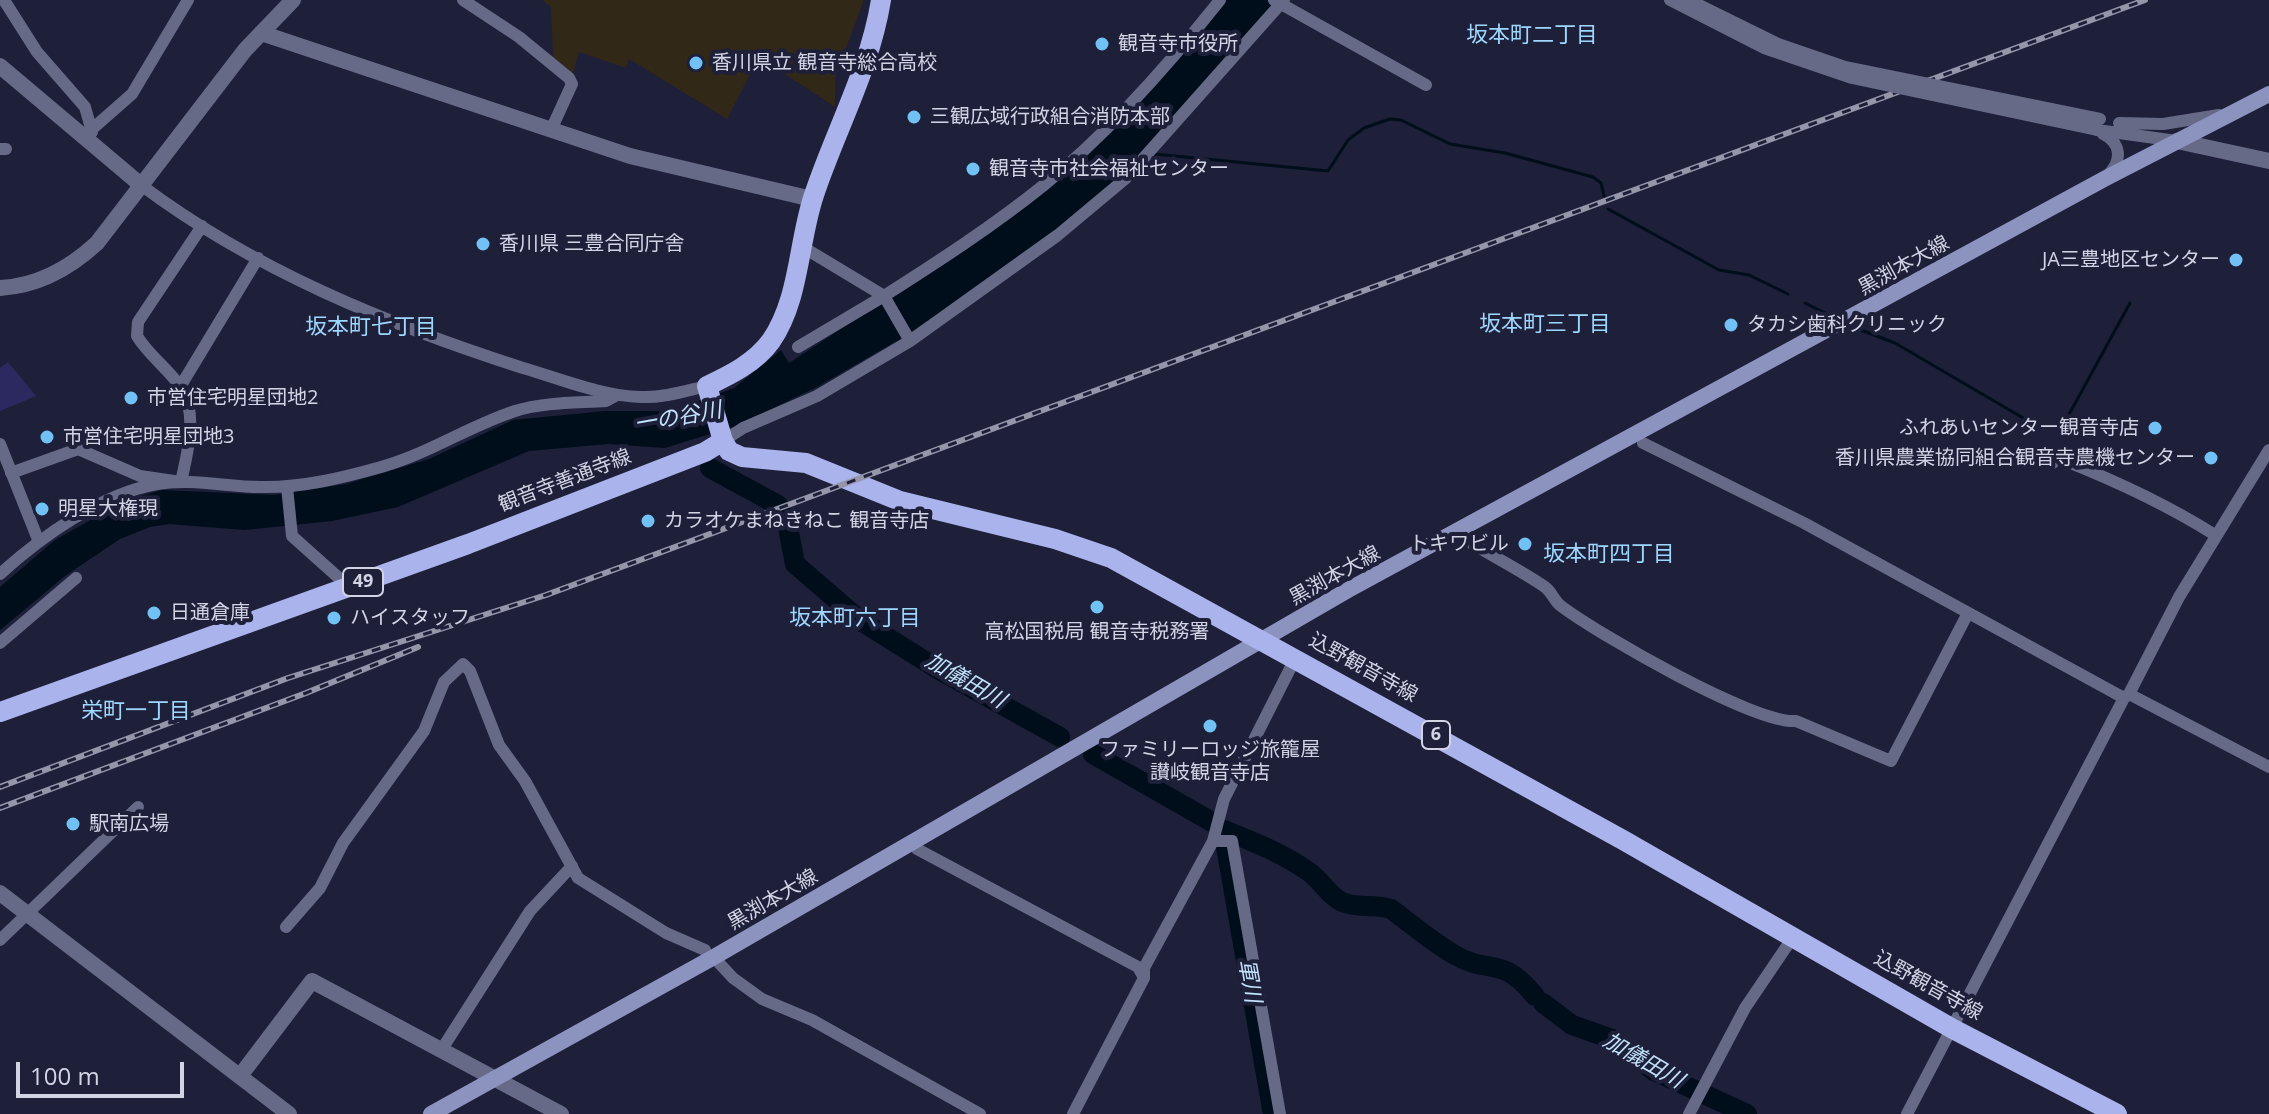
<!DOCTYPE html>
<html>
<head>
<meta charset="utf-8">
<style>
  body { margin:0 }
  #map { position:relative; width:2269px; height:1114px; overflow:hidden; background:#1e1f39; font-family:"Open Sans",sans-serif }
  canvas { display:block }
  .scale { position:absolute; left:16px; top:1062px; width:168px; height:36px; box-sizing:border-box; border:4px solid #d2d4e5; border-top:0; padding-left:10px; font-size:24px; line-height:28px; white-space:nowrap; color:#d2d4e5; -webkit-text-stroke:6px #1e1f39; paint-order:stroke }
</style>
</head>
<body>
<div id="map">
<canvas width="2269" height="1114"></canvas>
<div class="scale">100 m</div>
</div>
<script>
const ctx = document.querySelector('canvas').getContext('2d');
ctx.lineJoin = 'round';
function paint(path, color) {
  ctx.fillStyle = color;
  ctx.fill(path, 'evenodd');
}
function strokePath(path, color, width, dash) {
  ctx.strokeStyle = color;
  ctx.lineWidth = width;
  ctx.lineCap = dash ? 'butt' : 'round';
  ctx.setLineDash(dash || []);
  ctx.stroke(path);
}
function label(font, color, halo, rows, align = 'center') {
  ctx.font = font + ' "Open Sans","Noto Sans JP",sans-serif';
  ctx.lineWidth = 8;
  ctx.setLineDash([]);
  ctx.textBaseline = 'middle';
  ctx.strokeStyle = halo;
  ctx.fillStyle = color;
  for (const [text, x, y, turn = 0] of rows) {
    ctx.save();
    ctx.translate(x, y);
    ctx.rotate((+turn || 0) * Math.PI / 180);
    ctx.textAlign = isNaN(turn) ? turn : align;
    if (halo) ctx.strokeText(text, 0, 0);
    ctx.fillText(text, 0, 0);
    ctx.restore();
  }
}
paint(new Path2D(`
  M 542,0 L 864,0 L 835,78 L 835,107 L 759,57 L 727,119 L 629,59 L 626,68 L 579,52 L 573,73 L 553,57 L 551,7 Z`), '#312818');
paint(new Path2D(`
  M 8,362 L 36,396 L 0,411 L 0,368 Z`), '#2c2961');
paint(new Path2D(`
  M 1224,0 L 1276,0 L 1110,187 L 1007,268 L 900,339 L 817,387 L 736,426 L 665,448 L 608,444 L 529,451 L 398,507 L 332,521 L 245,530 L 169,524 L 150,527 L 120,539 L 65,576 L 0,630 L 0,587 L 55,540 L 126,500 L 162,490 L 274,495 L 346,484 L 429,459 L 513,420 L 605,411 L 671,411 L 734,388 L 781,350 L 789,363 L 976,241 L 1073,166 Z`), '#000e1b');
strokePath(new Path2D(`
  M 1154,154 L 1328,171 L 1348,140 L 1364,128 L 1390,119 L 1401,120 L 1450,144 L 1505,153 L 1593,177 L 1601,183 L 1604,196
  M 1608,209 L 1719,270 L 1749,275 L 1788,294
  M 1805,303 L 1825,313
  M 1861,330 L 1895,343 L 2042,429 L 2061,429 L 2130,303`), '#000e1b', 3);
strokePath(new Path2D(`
  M 710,468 L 778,505
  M 786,517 L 795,564 L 861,621 L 941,671 L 1060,737
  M 1093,754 L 1212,822
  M 1224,830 C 1253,842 1283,853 1309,872 C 1321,880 1329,896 1342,902 C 1358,909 1374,903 1391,909 C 1411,924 1431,941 1453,954 C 1490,976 1501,954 1535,996
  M 1226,847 L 1273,1114
  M 1543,1003 L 1572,1025 L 1612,1039 L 1654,1071 L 1747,1114`), '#000e1b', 20);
strokePath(new Path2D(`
  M 4,0 L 37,52 L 85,107 L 92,132
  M 463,0 L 519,37 L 569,78 L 572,84 L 551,130
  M 1274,0 L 1426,85
  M 2119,123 L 2163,124 L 2219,115
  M 2097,130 L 2177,141
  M 2103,134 C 2121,143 2122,159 2110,173
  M 83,137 L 132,94 L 188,0
  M 0,149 L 6,149
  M 141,185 C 254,270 389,325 523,368 C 561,379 601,396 641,397 C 663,398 685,391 707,386
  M 801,246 L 884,296 C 939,261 993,226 1044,185 C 1106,135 1170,63 1220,0
  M 798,347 L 884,296 L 910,341
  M 180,387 L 258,258
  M 723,441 L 743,428 L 817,396 L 910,341 L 1058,235 L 1125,179 L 1284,0
  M 1643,443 L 1804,523 L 2124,698 L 2129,694 L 2269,767
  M 0,444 L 39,542
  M 2053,463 L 2056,458 L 2063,460 C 2116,481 2166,504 2215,535
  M 11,473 L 78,449 L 140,476 L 181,482 C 187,454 198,416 182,389 C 170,370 149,356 137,336 L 138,322 L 202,226
  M 287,487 L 292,536 L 349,587
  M 1466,540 C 1492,556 1520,570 1545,587 C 1552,592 1554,601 1561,606 C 1598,634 1754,724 1796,721 L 1891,761 L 1968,613
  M 0,574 C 42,536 101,494 157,484 C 192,478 226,487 261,487 C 301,488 342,478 381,467 C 428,454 469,426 515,411 C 544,402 577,403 606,401 L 617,395
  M 0,643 L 76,578
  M 2129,694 L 2179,597 L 2269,450
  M 1213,841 L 1232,841 L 1280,1114
  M 917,849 L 1138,967 L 1144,978
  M 286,927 L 320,888 L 343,843 L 424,731 L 444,682 L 463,664 L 470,671 L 499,745 L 525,781 L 578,878 L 666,933 L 705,950
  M 0,940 L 138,807
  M 719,963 L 733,978 L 762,999 L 812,1020 L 980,1114
  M 442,1049 L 530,911 L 572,866
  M 1073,1114 L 1144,978 L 1144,968 L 1213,841 L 1224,799 L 1296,657
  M 1689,1114 L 1745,1008 L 1793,937
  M 1907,1114 L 2124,698`), '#666a86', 12);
strokePath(new Path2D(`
  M 261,33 L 630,156 L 812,199
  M 0,66 L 141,185
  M 2177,141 L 2269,161
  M 0,288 C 37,286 70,268 97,243 L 245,50 L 293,0
  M 0,893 L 289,1114
  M 240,1076 L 312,981 L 561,1114`), '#666a86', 16);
strokePath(new Path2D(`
  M 431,1114 L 714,957 L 1348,590 L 2106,178 L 2269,94`), '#8c93bf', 16);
strokePath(new Path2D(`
  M 881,0 C 870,69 836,129 814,195 C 798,242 800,299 771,341 C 755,363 730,375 707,386 L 723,441 L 729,451 L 742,457 L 806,463 L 900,501 L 1055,539 L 1111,558 L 1623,840 L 1953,1029 L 2117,1114
  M 0,712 L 468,544 L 705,452 L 723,441`), '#aab3ec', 20);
const rail = new Path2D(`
  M 0,787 L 288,678 L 546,595 L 2145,0
  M 0,808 L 306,693 L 418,647`);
strokePath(rail, '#9596aa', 6);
strokePath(rail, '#1e1f39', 3, [9]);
strokePath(new Path2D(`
  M 1670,0 L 1764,48 L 1852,78 L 2097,130
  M 1689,0 L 1778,44 L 1845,67 L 2100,119`), '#666a86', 12);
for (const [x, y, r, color] of [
  [1102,44,8,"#71c1f5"],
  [696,63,8,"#71c1f5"],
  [914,117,8,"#71c1f5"],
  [973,169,8,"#71c1f5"],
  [483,244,8,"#71c1f5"],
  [2236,260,8,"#71c1f5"],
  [1731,325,8,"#71c1f5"],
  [131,398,8,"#71c1f5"],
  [2155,428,8,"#71c1f5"],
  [47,437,8,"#71c1f5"],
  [2211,458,8,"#71c1f5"],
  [42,509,8,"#71c1f5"],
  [648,521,8,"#71c1f5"],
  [1525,544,8,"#71c1f5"],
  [1097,607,8,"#71c1f5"],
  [154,613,8,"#71c1f5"],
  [334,618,8,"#71c1f5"],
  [1210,726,8,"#71c1f5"],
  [73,824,8,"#71c1f5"]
]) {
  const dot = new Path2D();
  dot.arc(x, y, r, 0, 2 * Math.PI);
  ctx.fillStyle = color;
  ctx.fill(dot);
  strokePath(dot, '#1e1f39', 3);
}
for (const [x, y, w] of [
  [363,582,40],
  [1436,735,28]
]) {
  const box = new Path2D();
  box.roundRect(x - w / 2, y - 14, w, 28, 6);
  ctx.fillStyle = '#1e1f39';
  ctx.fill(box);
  strokePath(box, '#d2d4e5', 2);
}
label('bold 18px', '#d2d4e5', null, [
  ["49",363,582],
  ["6",1436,735]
]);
label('20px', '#d2d4e5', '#1e1f39', [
  ["観音寺市役所",1118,44],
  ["香川県立 観音寺総合高校",712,63],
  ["三観広域行政組合消防本部",930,117],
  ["観音寺市社会福祉センター",989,169],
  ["香川県 三豊合同庁舎",499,244],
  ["JA三豊地区センター",2220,260,"right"],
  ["タカシ歯科クリニック",1747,325],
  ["市営住宅明星団地2",147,398],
  ["ふれあいセンター観音寺店",2139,428,"right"],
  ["市営住宅明星団地3",63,437],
  ["香川県農業協同組合観音寺農機センター",2195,458,"right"],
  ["明星大権現",58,509],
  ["カラオケまねきねこ 観音寺店",664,521],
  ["トキワビル",1509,544,"right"],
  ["日通倉庫",170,613],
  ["ハイスタッフ",350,618],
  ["高松国税局 観音寺税務署",1097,632,"center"],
  ["ファミリーロッジ旅籠屋",1210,750,"center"],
  ["讃岐観音寺店",1210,773,"center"],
  ["駅南広場",89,824]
], 'left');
label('20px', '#d2d4e5', '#1e1f39', [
  ["黒渕本大線",1904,266,-29],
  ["観音寺善通寺線",565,481,-21],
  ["黒渕本大線",1335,576,-29],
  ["込野観音寺線",1363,668,29],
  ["黒渕本大線",773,900,-30],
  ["込野観音寺線",1928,986,29]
]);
label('22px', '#9ed7fe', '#1e1f39', [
  ["坂本町二丁目",1532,36],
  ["坂本町三丁目",1545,325],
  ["坂本町七丁目",371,328],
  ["坂本町四丁目",1609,555],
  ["坂本町六丁目",855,619],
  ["栄町一丁目",136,712]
]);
label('italic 22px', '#c1e3fc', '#1e1f39', [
  ["一の谷川",678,418,-10],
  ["加儀田川",965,681,30],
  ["軍川",1249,981,80],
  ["加儀田川",1643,1061,30]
]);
</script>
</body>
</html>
